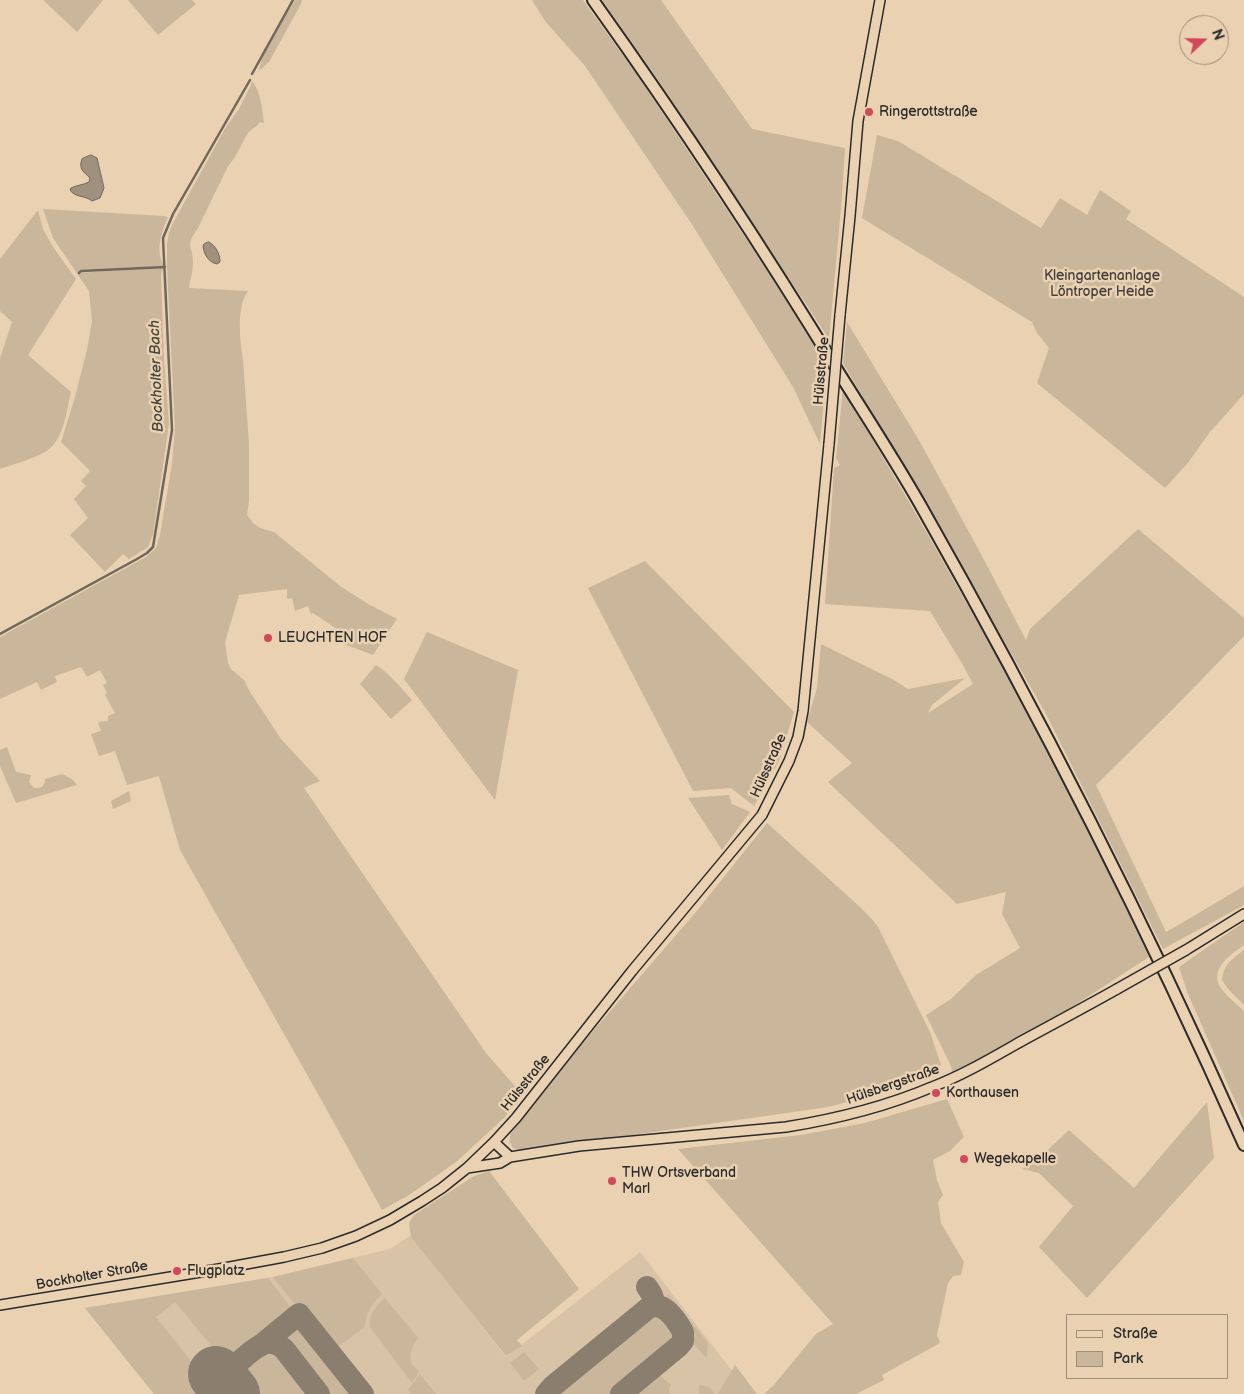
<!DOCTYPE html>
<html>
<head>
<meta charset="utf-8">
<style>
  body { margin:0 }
  #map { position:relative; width:1244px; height:1394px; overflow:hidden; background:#e9d1b1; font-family:"Balsamiq Sans",sans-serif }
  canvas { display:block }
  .legend { position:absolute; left:1066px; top:1314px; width:162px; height:65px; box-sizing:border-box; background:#e9d1b1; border:1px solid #9d8f7b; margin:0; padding:6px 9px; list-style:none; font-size:15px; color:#2b2b2b }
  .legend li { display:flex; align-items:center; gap:10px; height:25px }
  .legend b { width:25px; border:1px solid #9d8f7b }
  .north { position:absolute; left:1179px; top:15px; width:50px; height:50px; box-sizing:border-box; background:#e9d1b1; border:1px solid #9d8f7b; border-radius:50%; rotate:69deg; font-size:14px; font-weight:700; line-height:20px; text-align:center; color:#2b2b2b }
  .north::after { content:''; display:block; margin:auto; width:18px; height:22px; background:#d1495b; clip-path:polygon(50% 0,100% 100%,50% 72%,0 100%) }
</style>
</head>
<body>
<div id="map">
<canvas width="1244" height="1394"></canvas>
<ul class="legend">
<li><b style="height:6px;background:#e9d1b1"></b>Straße</li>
<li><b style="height:14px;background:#cab69b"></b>Park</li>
</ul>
<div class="north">N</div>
</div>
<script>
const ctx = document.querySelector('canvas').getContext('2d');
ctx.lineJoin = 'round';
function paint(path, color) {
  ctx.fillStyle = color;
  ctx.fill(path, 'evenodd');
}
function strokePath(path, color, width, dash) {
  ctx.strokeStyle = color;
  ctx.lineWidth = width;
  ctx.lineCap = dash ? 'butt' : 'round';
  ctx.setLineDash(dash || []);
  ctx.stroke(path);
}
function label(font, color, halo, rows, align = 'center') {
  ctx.font = font + ' "Balsamiq Sans",sans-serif';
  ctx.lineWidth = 5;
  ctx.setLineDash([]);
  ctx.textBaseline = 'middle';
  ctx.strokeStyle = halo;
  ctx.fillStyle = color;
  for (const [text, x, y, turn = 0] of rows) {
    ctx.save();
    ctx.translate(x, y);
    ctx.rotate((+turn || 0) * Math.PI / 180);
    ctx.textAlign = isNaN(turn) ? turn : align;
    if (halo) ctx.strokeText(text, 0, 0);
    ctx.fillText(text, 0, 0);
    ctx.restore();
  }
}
paint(new Path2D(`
  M 411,1235 L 506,1357 L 640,1252 L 750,1394 L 154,1394 L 85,1308 L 273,1277 L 390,1249 Z`), '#d9c3a6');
paint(new Path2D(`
  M 43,0 L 103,0 L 77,32 Z
  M 128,0 L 192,0 L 196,4 L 158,35 Z
  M 295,0 L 302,0 L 301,4 L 269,62 L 259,71 L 263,51 Z
  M 532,0 L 583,0 L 638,76 L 761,261 L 827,365 L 820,444 L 793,387 L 693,226 L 585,66 L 545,21 Z
  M 602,0 L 661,0 L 752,129 L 845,148 L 842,197 L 829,339 L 663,87 Z
  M 252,81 C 261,91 262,110 264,123 L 260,122 C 257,127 252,128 248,133 C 241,144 237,156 228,166 L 198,228 C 184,248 193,244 193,263 C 193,271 190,280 189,288 L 248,291 C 236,307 240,340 243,360 L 249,443 L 249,501 L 247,515 L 253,523 L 260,528 L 274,532 L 340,586 L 368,604 L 397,619 L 373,655 L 344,644 L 343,640 L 346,635 L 313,613 L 311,614 L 308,606 L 295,611 L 292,598 L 287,599 L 287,589 L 239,595 L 225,642 L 228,663 L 231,669 L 244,680 L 250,692 L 281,739 L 320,781 L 304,788 L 486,1053 L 521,1093 L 505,1117 L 456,1162 L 409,1195 L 382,1210 L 322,1101 L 180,850 L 159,776 L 127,785 L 115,751 L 99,756 L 91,734 L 101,731 L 98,722 L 108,721 L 108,716 L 115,713 L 105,695 L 107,693 L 103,685 L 107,683 L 100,670 L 87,677 L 81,667 L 55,676 L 57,682 L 41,690 L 37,682 L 0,699 L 0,637 L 146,557 L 156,548 L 160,535 L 172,464 L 175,428 L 167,267 L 167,244 L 169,233 L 173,223 L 226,127 L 239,109 L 251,85 Z
  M 877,135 L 898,141 L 1041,228 L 1060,198 L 1087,215 L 1100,190 L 1131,211 L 1126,219 L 1244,297 L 1244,394 L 1210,432 L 1187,464 L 1165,488 L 1037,383 L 1049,348 L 1037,333 L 1032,322 L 862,218 Z
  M 43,209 L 164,216 L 168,217 C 161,232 155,251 164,266 L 81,270 L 78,273 L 164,267 L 162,270 L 161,276 L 164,360 L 169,424 L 153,534 L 148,547 L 129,559 L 123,554 L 105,572 L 70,535 L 88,518 L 74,499 L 86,486 L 81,481 L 90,471 L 61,442 L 75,397 L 87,350 L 92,321 L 89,291 L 53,238 Z
  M 38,210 L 43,229 L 53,247 L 76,279 L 28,355 L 71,392 C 66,412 64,441 45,452 C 31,460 14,464 0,469 L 0,358 L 12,322 L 0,311 L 0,259 Z
  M 847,322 L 920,442 L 982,556 L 1026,640 L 1030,629 L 1138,529 L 1244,618 L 1244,636 L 1172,710 L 1096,785 L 1166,932 L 1192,917 L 1244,886 L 1244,905 L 1163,949 L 1045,712 L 843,363 Z
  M 843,389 C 905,494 966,600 1024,707 C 1068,789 1109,873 1149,957 L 996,1056 L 953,1078 L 951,1066 L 926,1015 L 951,999 L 976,975 L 1020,948 L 1002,914 L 1006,892 L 957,904 L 828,782 L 852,763 L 807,722 L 817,688 L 821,644 L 894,680 L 908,689 L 965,678 L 932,705 L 928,713 L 973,684 L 963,665 L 930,611 L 825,604 L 834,468 L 840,465 L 836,458 Z
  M 645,561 L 794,712 L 779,761 L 754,806 L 731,788 L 693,791 L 588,588 Z
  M 427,632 L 518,670 L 495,800 L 404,679 Z
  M 376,665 C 390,674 401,688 412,700 L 391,719 L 360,684 Z
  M 7,747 L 16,772 L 31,775 L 29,782 L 34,788 C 41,789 45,786 45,779 L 62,774 L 72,779 L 77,785 L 16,803 L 0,766 L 0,750 Z
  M 129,791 L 131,801 L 113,809 L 111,801 Z
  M 729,795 L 732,804 L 750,812 L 722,850 L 688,798 Z
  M 767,823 L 860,907 L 871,918 L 878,927 L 930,1032 L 941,1065 C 906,1085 868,1097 828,1107 L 521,1151 L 513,1148 L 509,1141 L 511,1133 L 562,1067 L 696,912 Z
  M 1244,922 L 1244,945 C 1231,954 1208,970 1221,988 C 1227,997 1237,1004 1244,1011 L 1244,1121 L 1188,994 L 1179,967 Z
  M 1244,950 L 1244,1005 L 1228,989 L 1222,980 C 1223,965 1232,959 1244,950 Z
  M 947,1099 L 964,1137 L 950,1151 L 933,1160 L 937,1180 L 943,1195 L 938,1202 L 941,1223 L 964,1262 L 961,1275 L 953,1276 L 948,1283 L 937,1335 L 940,1343 L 882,1375 L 884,1380 L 856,1394 L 764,1394 L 773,1386 L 816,1334 L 833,1324 L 678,1149 L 801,1135 L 865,1123 Z
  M 1207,1102 L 1214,1158 L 1087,1298 L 1039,1247 L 1073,1206 L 1039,1173 L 1022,1169 L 1034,1163 L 1069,1130 L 1134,1188 Z
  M 489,1171 L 579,1289 L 517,1340 L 522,1346 L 506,1356 L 411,1237 L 409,1223 L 414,1215 L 474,1176 Z
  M 353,1258 L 382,1294 C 371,1305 366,1311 365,1327 L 333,1350 L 329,1347 L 273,1277 Z
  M 268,1278 L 292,1309 L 292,1312 L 227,1365 L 175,1302 L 156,1317 L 217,1394 L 154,1394 L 85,1308 Z
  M 668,1294 L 708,1343 L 707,1356 L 705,1357 L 689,1338 C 693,1321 667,1313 666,1298 Z
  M 385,1298 L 418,1338 C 413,1344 409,1353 411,1362 C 412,1365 417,1369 419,1372 L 412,1383 L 370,1327 C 368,1315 376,1306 385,1298 Z
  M 659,1313 C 669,1317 679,1329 677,1340 L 613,1394 L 555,1394 L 653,1314 Z
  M 298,1321 L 303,1323 L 359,1394 L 325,1394 L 282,1338 L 283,1333 Z
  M 266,1350 C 274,1350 278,1352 284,1357 L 314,1394 L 249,1394 C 233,1374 244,1358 266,1350 Z
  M 524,1352 L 539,1369 L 524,1381 L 510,1363 Z
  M 735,1365 L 757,1394 L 718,1394 Z
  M 420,1374 L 436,1394 L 411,1394 L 408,1390 Z
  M 654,1374 L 661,1376 L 671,1385 L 669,1388 L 670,1394 L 628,1394 L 651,1375 Z
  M 699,1385 L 700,1385 L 709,1387 L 715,1394 L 699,1394 Z`), '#cab69b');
const water = new Path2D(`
  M 91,155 L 97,158 L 104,188 L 100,198 L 92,201 C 85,195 75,198 70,190 L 71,188 C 77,185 83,185 89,182 L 90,178 C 84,172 78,169 82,159 Z
  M 209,242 C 216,246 220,254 220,262 L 217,264 C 208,262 204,254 203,246 L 204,244 Z`);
paint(water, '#a0917e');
strokePath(water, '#71685d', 1);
strokePath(new Path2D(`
  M 252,74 L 293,0
  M 79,273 L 81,271 L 165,267
  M 0,634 L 137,559 L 147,553 L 153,547 L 172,430 L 163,238 L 173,214 L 250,80`), '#71685d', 2.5);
strokePath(new Path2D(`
  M 260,1346 L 299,1314 L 363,1394
  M 233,1394 C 230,1388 227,1383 228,1376 C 231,1367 257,1345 266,1343 C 273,1342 279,1344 284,1349 L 319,1394
  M 546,1394 L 553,1386 L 652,1305 C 655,1297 651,1293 647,1287
  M 621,1394 L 679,1346 L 683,1341 L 683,1332 C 677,1321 665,1302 651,1307`), '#8a7e6e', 22);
strokePath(new Path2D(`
  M 216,1374 L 232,1394`), '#8a7e6e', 56);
const tertiary = new Path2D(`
  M 840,315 L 850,216 L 858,121 L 880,0
  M 1186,950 L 1244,914
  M 494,1142 L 510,1157
  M 467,1168 L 500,1163 L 510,1157 L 579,1146 L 786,1127 C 836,1119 885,1107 932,1087 C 963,1075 992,1058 1020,1042 C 1053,1024 1085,1007 1117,989
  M 0,1305 L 219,1269 L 284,1257 L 322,1248 L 356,1236 L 390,1220 L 422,1201 L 442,1188 L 467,1168 L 494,1142 L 516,1118 L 632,971 L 762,815 L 789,761 L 798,737 L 803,711 L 829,444`);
const secondary = new Path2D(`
  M 593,0 C 680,122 763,248 841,376 C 868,419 896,462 921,506 C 1039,714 1147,926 1244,1145`);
strokePath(tertiary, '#2b2b2b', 12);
strokePath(secondary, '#2b2b2b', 14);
strokePath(tertiary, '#e9d1b1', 9);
strokePath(secondary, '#e9d1b1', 10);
const tertiaryBridge = new Path2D(`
  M 829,444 L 840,315
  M 1117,989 L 1186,950`);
strokePath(tertiaryBridge, '#2b2b2b', 12, []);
strokePath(tertiaryBridge, '#e9d1b1', 9);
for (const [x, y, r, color] of [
  [869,112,5,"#d1495b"],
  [268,638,5,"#d1495b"],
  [936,1093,5,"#d1495b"],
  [964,1159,5,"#d1495b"],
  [612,1181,5,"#d1495b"],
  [177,1271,5,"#d1495b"]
]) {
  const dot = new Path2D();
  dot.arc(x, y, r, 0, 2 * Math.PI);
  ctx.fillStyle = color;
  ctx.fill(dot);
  strokePath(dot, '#e9d1b1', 2);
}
label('14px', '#2b2b2b', '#e9d1b1', [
  ["Ringerottstraße",879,112],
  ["LEUCHTEN HOF",278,638],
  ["Korthausen",946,1093],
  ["Wegekapelle",974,1159],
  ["THW Ortsverband",622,1173],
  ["Marl",622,1189],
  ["Flugplatz",187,1271]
], 'left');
label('14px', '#43403c', '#e9d1b1', [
  ["Kleingartenanlage",1102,276],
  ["Löntroper Heide",1102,292]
]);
label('14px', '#2b2b2b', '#e9d1b1', [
  ["Hülsstraße",822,371,-85],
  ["Hülsstraße",769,766,-66],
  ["Hülsstraße",526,1083,-51],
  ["Hülsbergstraße",893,1085,-19],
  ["Bockholter Straße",92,1276,-10]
]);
label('italic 15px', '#484440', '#e9d1b1', [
  ["Bockholter Bach",157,376,-92]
]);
</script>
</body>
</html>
